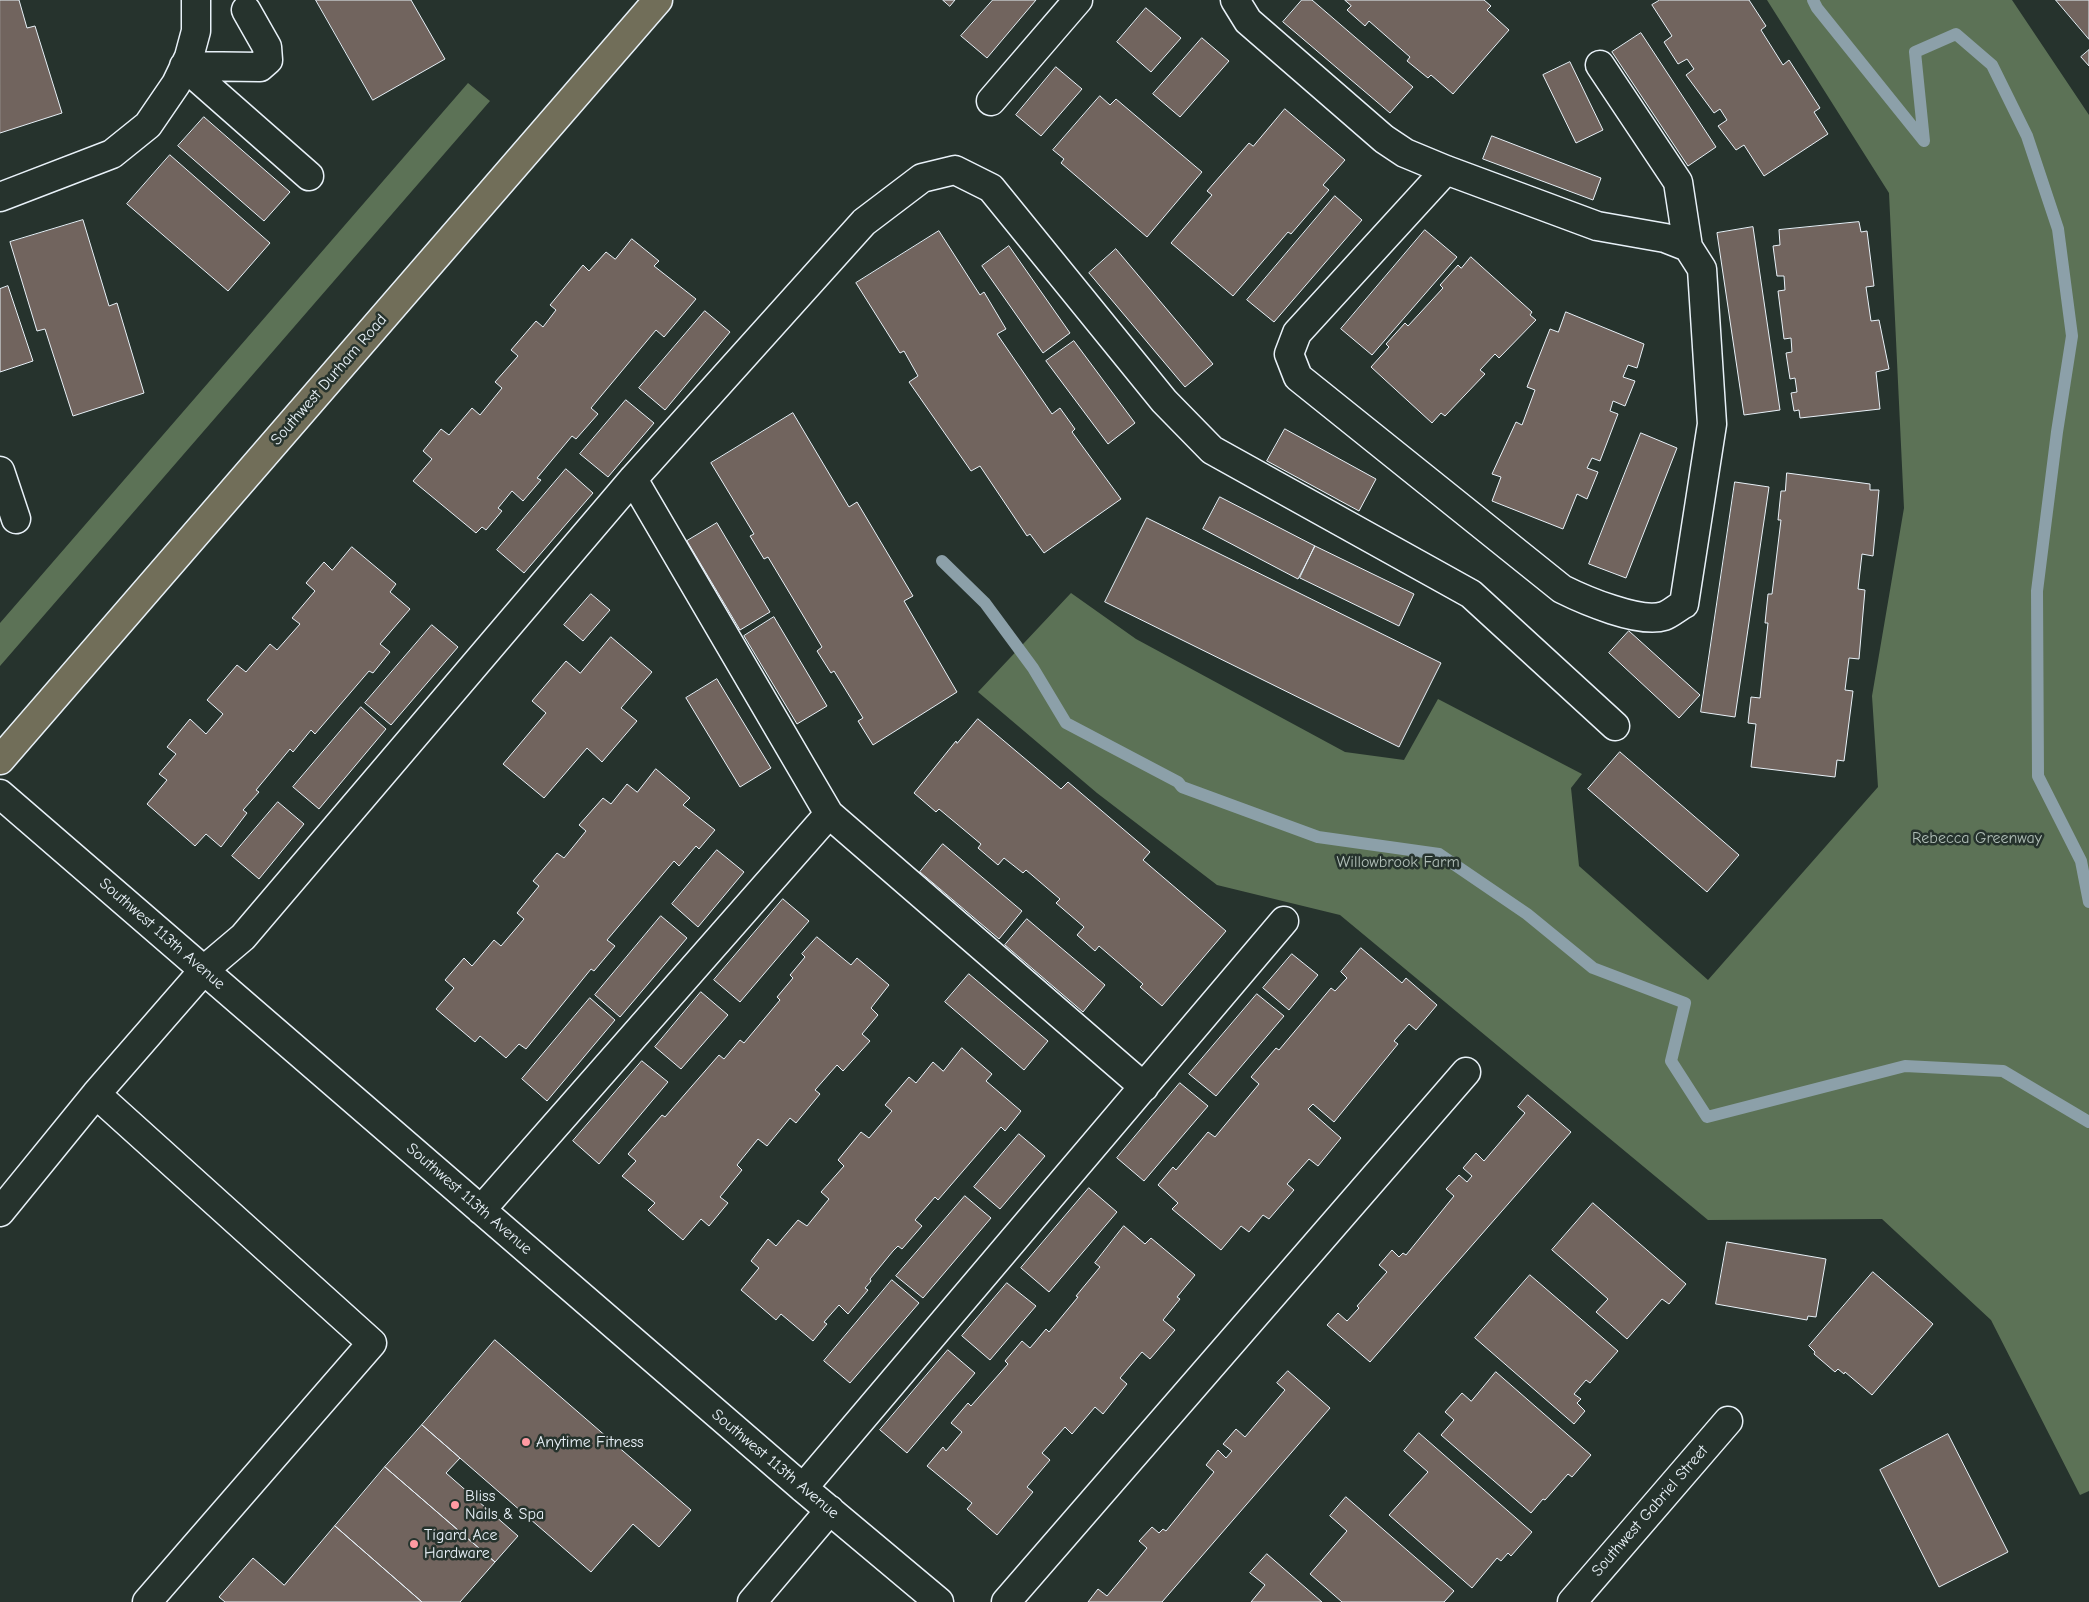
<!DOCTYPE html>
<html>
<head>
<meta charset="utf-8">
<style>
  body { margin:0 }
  canvas { display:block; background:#26332d }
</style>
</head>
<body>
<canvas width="2089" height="1602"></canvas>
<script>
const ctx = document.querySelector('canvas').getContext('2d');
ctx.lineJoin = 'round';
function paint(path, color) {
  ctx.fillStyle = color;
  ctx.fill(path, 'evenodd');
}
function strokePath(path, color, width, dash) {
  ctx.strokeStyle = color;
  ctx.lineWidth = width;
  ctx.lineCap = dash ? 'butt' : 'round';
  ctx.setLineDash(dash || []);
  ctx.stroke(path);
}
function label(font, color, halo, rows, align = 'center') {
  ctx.font = font + ' "Comic Neue",sans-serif';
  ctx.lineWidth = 5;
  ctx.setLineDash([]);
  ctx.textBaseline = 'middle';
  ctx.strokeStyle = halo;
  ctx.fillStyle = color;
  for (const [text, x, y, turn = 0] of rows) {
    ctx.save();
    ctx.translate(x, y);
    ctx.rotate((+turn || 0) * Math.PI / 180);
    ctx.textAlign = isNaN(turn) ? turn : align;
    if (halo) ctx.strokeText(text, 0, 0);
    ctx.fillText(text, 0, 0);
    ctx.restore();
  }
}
paint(new Path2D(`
  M 1767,0 L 2012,0 L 2089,115 L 2089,1491 L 2080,1495 L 1991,1320 L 1882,1219 L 1708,1220 L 1340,915 L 1217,885 L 1097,793 L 978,692 L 1071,593 L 1136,639 L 1345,752 L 1404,760 L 1438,699 L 1582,774 L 1571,788 L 1579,866 L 1708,980 L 1878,787 L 1872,696 L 1904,508 L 1889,193 Z
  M 468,83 L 490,101 L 0,666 L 0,623 Z`), '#5c7256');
strokePath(new Path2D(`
  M 1813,0 L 1817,8 L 1924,141 L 1915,52 L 1956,34 L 1992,65 L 2027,136 L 2058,229 L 2072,336 L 2057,432 L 2037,591 L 2038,776 L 2081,861 L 2089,902
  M 942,561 L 985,603 L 1033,668 L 1066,723 L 1178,782 L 1182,787 L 1318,837 L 1439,854 L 1527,914 L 1593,968 L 1685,1003 L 1671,1061 L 1707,1117 L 1905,1066 L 2003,1071 L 2089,1122`), '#8ca0a9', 12);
const building = new Path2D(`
  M 0,0 L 19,0 L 27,28 L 35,26 L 62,113 L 0,133 Z
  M 316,0 L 411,0 L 445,59 L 373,100 Z
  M 943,0 L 955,0 L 950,6 Z
  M 993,0 L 1036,0 L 987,58 L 961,36 Z
  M 1302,0 L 1312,0 L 1413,87 L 1390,113 L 1283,22 Z
  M 1345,0 L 1484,0 L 1491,6 L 1487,10 L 1509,30 L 1453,94 L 1431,75 L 1428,78 L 1407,61 L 1410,57 L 1369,21 L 1365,26 L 1347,10 L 1351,6 Z
  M 1660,0 L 1749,0 L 1766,26 L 1761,30 L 1783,65 L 1789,60 L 1820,108 L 1814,112 L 1828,134 L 1764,176 L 1744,145 L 1736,150 L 1718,126 L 1727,120 L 1720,109 L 1714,113 L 1686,75 L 1694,69 L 1687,59 L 1678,64 L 1664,42 L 1672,36 L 1652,5 Z
  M 2056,0 L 2089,0 L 2089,39 Z
  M 1146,8 L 1181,38 L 1151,72 L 1117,42 Z
  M 1641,33 L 1716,147 L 1688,166 L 1612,52 Z
  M 1202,38 L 1229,61 L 1180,117 L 1153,94 Z
  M 2089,50 L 2089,66 L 2081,57 Z
  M 1570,62 L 1603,130 L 1576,143 L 1543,75 Z
  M 1056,67 L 1082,89 L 1041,136 L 1016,115 Z
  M 1100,96 L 1110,105 L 1116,99 L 1202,172 L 1147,237 L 1061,163 L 1064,159 L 1053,150 Z
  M 1285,109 L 1345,160 L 1323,185 L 1329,190 L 1291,234 L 1288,232 L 1233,296 L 1171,243 L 1212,195 L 1207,191 L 1249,143 L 1253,146 Z
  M 204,117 L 290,192 L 264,221 L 178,146 Z
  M 1492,136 L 1601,178 L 1593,200 L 1483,159 Z
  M 170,155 L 270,243 L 228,291 L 127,204 Z
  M 1335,196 L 1362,220 L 1274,322 L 1247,300 Z
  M 83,220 L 109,306 L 117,303 L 144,393 L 73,416 L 45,329 L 37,331 L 10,242 Z
  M 1859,222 L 1861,232 L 1867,231 L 1874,286 L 1866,287 L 1871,321 L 1879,320 L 1889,369 L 1876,372 L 1880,409 L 1800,418 L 1799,410 L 1794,411 L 1791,393 L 1797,392 L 1795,378 L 1790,379 L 1786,353 L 1792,352 L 1791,338 L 1784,339 L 1778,291 L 1785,290 L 1784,276 L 1777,276 L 1773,246 L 1780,245 L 1779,230 Z
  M 1753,227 L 1780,410 L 1744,415 L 1717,233 Z
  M 1425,230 L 1457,257 L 1372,355 L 1341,329 Z
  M 939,231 L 980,295 L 984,292 L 1006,329 L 997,334 L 1052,414 L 1060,408 L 1075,429 L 1072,432 L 1121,499 L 1044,553 L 1030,534 L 1027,536 L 980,466 L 971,471 L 909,382 L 918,376 L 904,351 L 900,353 L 856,283 Z
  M 632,239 L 659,261 L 654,266 L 696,299 L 664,337 L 656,330 L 591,408 L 598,414 L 576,439 L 572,436 L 537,478 L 541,480 L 523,501 L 512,491 L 498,508 L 502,511 L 486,530 L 482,527 L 476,533 L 413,481 L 432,459 L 423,451 L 441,429 L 449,435 L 472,408 L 480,415 L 502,388 L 495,382 L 518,356 L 511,350 L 536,321 L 543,327 L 556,310 L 550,305 L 583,265 L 589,271 L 606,252 L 615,259 Z
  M 1009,246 L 1070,333 L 1043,353 L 982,266 Z
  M 1116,249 L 1213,364 L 1185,387 L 1089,273 Z
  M 1471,257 L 1532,312 L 1530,315 L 1536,320 L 1499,358 L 1495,354 L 1480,370 L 1485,374 L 1445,416 L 1441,413 L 1432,423 L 1371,367 L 1389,347 L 1386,344 L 1405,323 L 1408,326 L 1443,288 L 1440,285 L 1458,265 L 1461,268 Z
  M 8,286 L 33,361 L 0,372 L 0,289 Z
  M 705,311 L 730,332 L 665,410 L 639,388 Z
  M 1566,312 L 1644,344 L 1637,368 L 1628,365 L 1623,377 L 1635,381 L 1625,406 L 1613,401 L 1610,411 L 1618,414 L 1600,461 L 1592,458 L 1587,468 L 1598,472 L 1587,499 L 1577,494 L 1563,529 L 1492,501 L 1501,477 L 1492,474 L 1516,422 L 1522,425 L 1535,390 L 1527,387 L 1550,329 L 1558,332 Z
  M 1074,341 L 1135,423 L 1108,444 L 1046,361 Z
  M 626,400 L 654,423 L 608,477 L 580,454 Z
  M 793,413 L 849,507 L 857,502 L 913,596 L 904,601 L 957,692 L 873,745 L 858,721 L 863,718 L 834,671 L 831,673 L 817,651 L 822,647 L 768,557 L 764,559 L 750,536 L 754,534 L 711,463 Z
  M 1285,429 L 1376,479 L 1359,511 L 1267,461 Z
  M 1641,433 L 1677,448 L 1626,578 L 1589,564 Z
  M 566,469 L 593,493 L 524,573 L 497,550 Z
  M 1787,473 L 1870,484 L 1870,490 L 1879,490 L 1873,556 L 1862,554 L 1858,589 L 1865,590 L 1859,659 L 1849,658 L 1845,690 L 1853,691 L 1844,761 L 1837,760 L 1835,777 L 1751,767 L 1756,724 L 1748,723 L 1751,697 L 1760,698 L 1768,623 L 1765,623 L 1768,594 L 1772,594 L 1781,520 L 1778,520 L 1781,491 L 1785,491 Z
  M 1735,482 L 1769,487 L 1735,717 L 1701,712 Z
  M 1220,497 L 1315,546 L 1298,579 L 1203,529 Z
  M 1147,518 L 1441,663 L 1399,747 L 1105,602 Z
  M 717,523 L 770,612 L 740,630 L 687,541 Z
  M 1315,546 L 1414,594 L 1399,626 L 1300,578 Z
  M 352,547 L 396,584 L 390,592 L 410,609 L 380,644 L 390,652 L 373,673 L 369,671 L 315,734 L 311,730 L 293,752 L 290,749 L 256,790 L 259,792 L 243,810 L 247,813 L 221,847 L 206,834 L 195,846 L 147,804 L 167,780 L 159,774 L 176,754 L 167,747 L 190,719 L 206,734 L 223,714 L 207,700 L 237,665 L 246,672 L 270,644 L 277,650 L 300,624 L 292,618 L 315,591 L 306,583 L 324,562 L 332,570 Z
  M 591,594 L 610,610 L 583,641 L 564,625 Z
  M 774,617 L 827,706 L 797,724 L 744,636 Z
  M 432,625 L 458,647 L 391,725 L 365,703 Z
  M 1629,631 L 1700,695 L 1679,718 L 1609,653 Z
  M 611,637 L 652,672 L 621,708 L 637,721 L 602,762 L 587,748 L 544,798 L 503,764 L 546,713 L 532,701 L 566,661 L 580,673 Z
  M 717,679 L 771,768 L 740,787 L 686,698 Z
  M 361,707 L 386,729 L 319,809 L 293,787 Z
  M 978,719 L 1061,789 L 1068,782 L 1150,852 L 1143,860 L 1226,931 L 1162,1006 L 1140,987 L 1143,984 L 1099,946 L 1095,951 L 1077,935 L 1084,927 L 1056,903 L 1060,899 L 1026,870 L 1023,873 L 1004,858 L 998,865 L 978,848 L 981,844 L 939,809 L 936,812 L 914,793 L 956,741 L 957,743 Z
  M 1620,752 L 1739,855 L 1707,892 L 1588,789 Z
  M 656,769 L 690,798 L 683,805 L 715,830 L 699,849 L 696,846 L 679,866 L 674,861 L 607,940 L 615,946 L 594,971 L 591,969 L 526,1049 L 519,1044 L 506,1058 L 480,1036 L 475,1042 L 436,1009 L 454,988 L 445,980 L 464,958 L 472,966 L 494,940 L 501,946 L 524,919 L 517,913 L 539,886 L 533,881 L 557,853 L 564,858 L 586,831 L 579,825 L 603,798 L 611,804 L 627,784 L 637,792 Z
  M 278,802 L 304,824 L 259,879 L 232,856 Z
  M 943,844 L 1022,911 L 999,939 L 920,872 Z
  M 717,850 L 744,872 L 698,927 L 672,904 Z
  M 783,899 L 809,921 L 740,1002 L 714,980 Z
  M 661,916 L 687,938 L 620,1017 L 595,995 Z
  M 1027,919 L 1105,985 L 1083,1012 L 1005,945 Z
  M 817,937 L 851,965 L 857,958 L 889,985 L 871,1008 L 878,1015 L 862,1034 L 870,1041 L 843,1071 L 837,1065 L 815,1090 L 820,1094 L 796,1123 L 790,1118 L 767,1146 L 758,1139 L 737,1165 L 742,1170 L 720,1197 L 728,1203 L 709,1226 L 701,1219 L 683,1240 L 648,1210 L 655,1203 L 622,1176 L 636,1161 L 628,1154 L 662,1115 L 665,1117 L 719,1055 L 724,1059 L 740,1040 L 744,1043 L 780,1000 L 777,997 L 793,978 L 790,975 L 805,957 L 802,954 Z
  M 1361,948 L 1402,983 L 1406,978 L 1437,1005 L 1416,1030 L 1409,1024 L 1394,1041 L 1398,1044 L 1334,1122 L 1313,1104 L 1308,1109 L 1341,1138 L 1318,1166 L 1309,1159 L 1287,1184 L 1294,1190 L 1269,1219 L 1263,1215 L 1249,1232 L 1241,1226 L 1221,1250 L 1172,1209 L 1178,1203 L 1158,1185 L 1173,1167 L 1176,1170 L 1208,1132 L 1215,1137 L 1259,1084 L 1251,1077 L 1276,1048 L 1279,1050 L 1331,988 L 1335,991 L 1347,978 L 1341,972 Z
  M 1292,954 L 1318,975 L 1289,1010 L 1263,988 Z
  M 969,974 L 1048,1041 L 1024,1070 L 945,1002 Z
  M 701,992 L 728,1015 L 681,1069 L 655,1047 Z
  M 1257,994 L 1284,1016 L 1216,1096 L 1189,1074 Z
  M 590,998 L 615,1020 L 547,1101 L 522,1079 Z
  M 962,1048 L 992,1074 L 986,1081 L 1021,1111 L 1005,1131 L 1001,1127 L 938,1200 L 935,1197 L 915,1220 L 922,1226 L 902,1249 L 898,1246 L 893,1251 L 870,1279 L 871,1281 L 865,1288 L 868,1290 L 848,1314 L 839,1305 L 824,1322 L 827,1324 L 813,1341 L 781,1314 L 776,1320 L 741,1290 L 759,1268 L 751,1261 L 768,1239 L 776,1246 L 798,1220 L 807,1226 L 829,1199 L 821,1192 L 844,1166 L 838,1160 L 861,1132 L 869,1138 L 892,1111 L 885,1105 L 909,1077 L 916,1083 L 933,1062 L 943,1071 Z
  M 642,1061 L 668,1082 L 599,1164 L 573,1141 Z
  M 1180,1083 L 1208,1106 L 1144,1181 L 1117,1158 Z
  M 1528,1095 L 1571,1132 L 1370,1362 L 1327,1325 L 1338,1313 L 1347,1321 L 1359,1308 L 1357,1306 L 1387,1272 L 1379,1265 L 1392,1250 L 1399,1257 L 1403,1253 L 1406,1255 L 1454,1196 L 1446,1189 L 1459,1175 L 1467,1182 L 1472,1176 L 1463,1168 L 1476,1153 L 1484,1161 L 1525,1113 L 1518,1107 Z
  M 1019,1134 L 1045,1156 L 1000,1209 L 974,1187 Z
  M 1089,1188 L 1117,1212 L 1049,1292 L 1021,1268 Z
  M 965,1196 L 991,1218 L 923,1298 L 896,1276 Z
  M 1593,1203 L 1686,1284 L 1669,1304 L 1662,1299 L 1627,1339 L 1596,1312 L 1608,1299 L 1552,1250 Z
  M 1124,1226 L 1145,1244 L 1151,1238 L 1195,1275 L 1177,1297 L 1180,1299 L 1163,1320 L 1175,1330 L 1150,1359 L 1142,1352 L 1120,1378 L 1127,1384 L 1103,1414 L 1095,1407 L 1072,1434 L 1065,1427 L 1042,1453 L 1050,1460 L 1027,1487 L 1033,1492 L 997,1535 L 967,1509 L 972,1503 L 927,1466 L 943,1447 L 946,1451 L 962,1432 L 951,1423 L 968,1403 L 971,1406 L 1008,1364 L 1005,1361 L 1022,1341 L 1030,1348 L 1046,1329 L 1049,1332 L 1078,1297 L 1076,1296 L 1100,1267 L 1095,1263 Z
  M 1727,1242 L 1826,1259 L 1816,1317 L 1808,1316 L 1807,1320 L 1716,1304 Z
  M 1873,1272 L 1933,1324 L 1872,1395 L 1845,1372 L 1844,1374 L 1838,1369 L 1835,1372 L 1814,1354 L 1815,1352 L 1809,1346 Z
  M 1530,1275 L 1618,1351 L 1590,1383 L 1586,1380 L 1574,1394 L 1581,1399 L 1577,1403 L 1585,1411 L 1574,1424 L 1475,1338 Z
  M 892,1280 L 919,1303 L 850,1383 L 824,1361 Z
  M 1007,1283 L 1036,1306 L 990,1360 L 962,1336 Z
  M 495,1340 L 691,1510 L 659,1547 L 633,1524 L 591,1572 L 422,1425 Z
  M 948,1350 L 975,1373 L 907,1453 L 880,1430 Z
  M 1288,1371 L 1330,1408 L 1162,1602 L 1088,1602 L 1098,1589 L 1107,1596 L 1118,1583 L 1147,1548 L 1139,1541 L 1152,1527 L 1159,1533 L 1163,1529 L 1166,1531 L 1214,1472 L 1206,1465 L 1218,1450 L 1226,1458 L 1232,1451 L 1223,1444 L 1236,1429 L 1245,1437 L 1285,1390 L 1277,1383 Z
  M 1496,1372 L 1591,1455 L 1572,1477 L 1568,1474 L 1545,1500 L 1543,1499 L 1531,1513 L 1441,1435 L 1454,1420 L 1445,1412 L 1462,1393 L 1471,1401 Z
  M 422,1425 L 460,1458 L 446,1473 L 518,1536 L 495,1562 L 385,1467 Z
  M 1419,1433 L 1532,1532 L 1511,1556 L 1508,1553 L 1501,1561 L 1497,1558 L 1472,1588 L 1389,1515 L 1428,1472 L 1404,1451 Z
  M 1948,1434 L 2008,1552 L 1939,1587 L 1880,1470 Z
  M 385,1467 L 495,1562 L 460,1602 L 422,1602 L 335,1526 Z
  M 1346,1497 L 1454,1591 L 1444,1602 L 1342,1602 L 1310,1574 L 1347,1531 L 1330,1516 Z
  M 335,1526 L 422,1602 L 225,1602 L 219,1597 L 253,1558 L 284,1585 Z
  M 1267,1554 L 1322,1602 L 1251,1602 L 1265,1585 L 1250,1573 Z`);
paint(building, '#71645e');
strokePath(building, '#e8f1f8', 1);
const minor = new Path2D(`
  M 1235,0 L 1248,21 L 1384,139 L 1405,153 L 1446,170 L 1597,226 L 1665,238 L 1688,247
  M 246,10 L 267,47 L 268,60 L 260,67 L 184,66 L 309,176
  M 991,101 L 1078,0
  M 1446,170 L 1297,333 L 1289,354 L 1298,377 L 1562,589 C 1584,600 1640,624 1664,616 C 1670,614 1678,607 1684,604 L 1712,424 L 1702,269 L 1688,247 L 1678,182 L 1600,65
  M 0,197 L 112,154 L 148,125 L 176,84 L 189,57 L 196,31 L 196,0
  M 0,471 L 16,519
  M 0,794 L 803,1488 L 939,1602
  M 829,814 L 1144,1087
  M 481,1210 L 829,814 L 633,479
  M 0,1212 L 96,1094
  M 803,1488 L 1284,921
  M 147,1602 L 372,1343 L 96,1094 L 204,970 L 243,937 L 633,479 L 864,222 L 922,178 L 955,170 L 991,188 L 1164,401 L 1212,450 L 1471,594 L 1615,726
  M 752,1602 L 830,1510
  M 1006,1602 L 1466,1072
  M 1572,1602 L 1728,1421`);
const major = new Path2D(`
  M 0,760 L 658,0`);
strokePath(minor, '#e8f1f8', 31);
strokePath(major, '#e8f1f8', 31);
strokePath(minor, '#26332d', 28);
strokePath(major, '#716e59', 28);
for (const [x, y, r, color] of [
  [526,1442,5,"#ff9aa2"],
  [455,1505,5,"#ff9aa2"],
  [414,1544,5,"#ff9aa2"]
]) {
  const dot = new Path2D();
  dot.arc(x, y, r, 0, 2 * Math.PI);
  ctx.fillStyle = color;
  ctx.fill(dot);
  strokePath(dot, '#26332d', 2);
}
label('16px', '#e8f1f8', '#26332d', [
  ["Southwest Durham Road",329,380,-49],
  ["Southwest 113th Avenue",162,934,41],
  ["Southwest 113th Avenue",469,1199,41],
  ["Southwest 113th Avenue",775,1464,40],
  ["Southwest Gabriel Street",1650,1511,-49]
]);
label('16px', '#b0beb7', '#26332d', [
  ["Rebecca Greenway",1977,838],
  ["Willowbrook Farm",1398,862]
]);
label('16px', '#e8f1f8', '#26332d', [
  ["Anytime Fitness",536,1442],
  ["Bliss",465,1496],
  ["Nails & Spa",465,1514],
  ["Tigard Ace",424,1535],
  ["Hardware",424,1553]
], 'left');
</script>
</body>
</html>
